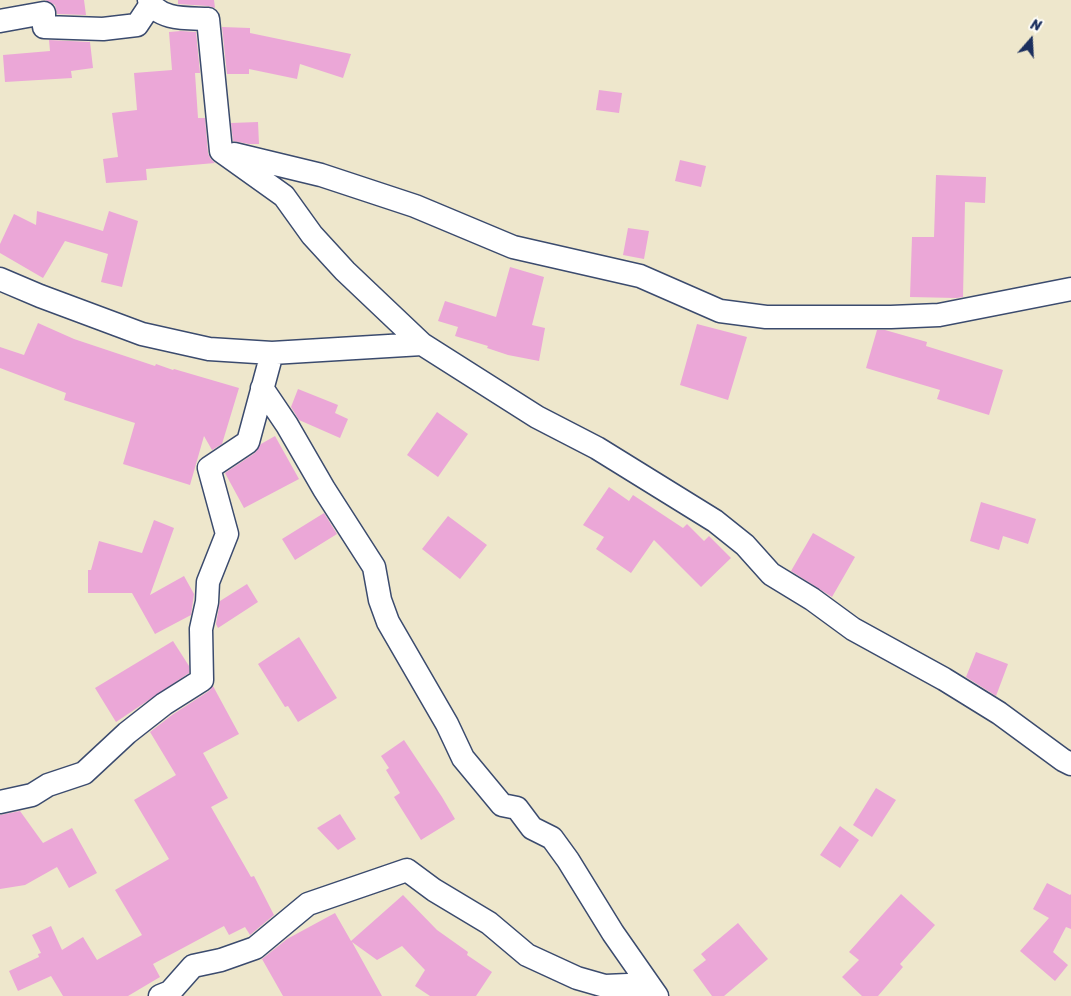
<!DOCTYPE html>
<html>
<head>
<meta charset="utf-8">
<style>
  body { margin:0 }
  #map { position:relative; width:1071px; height:996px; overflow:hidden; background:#eee7cc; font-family:Sriracha,sans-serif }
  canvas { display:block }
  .north { position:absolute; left:1006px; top:15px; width:50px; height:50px; -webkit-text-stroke:4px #fdfcf7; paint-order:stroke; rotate:19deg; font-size:14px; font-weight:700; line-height:20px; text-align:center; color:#1b2f5e }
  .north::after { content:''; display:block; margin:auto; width:18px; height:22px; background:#1b2f5e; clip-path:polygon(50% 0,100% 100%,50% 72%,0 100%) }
</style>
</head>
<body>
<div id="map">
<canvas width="1071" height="996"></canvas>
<div class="north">N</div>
</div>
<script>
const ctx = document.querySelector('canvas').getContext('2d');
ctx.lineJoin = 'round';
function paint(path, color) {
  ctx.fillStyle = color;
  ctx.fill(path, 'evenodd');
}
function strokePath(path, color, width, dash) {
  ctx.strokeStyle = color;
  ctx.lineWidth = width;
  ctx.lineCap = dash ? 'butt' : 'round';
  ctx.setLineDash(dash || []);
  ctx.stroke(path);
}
paint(new Path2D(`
  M 45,0 L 84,0 L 86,15 L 57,14 L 55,5 Z
  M 178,0 L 214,0 L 215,8 L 208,6 L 178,4 Z
  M 222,27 L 250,28 L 250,33 L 351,54 L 343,78 L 300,64 L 297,79 L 249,69 L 249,74 L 227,74 Z
  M 181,31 L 196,32 L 200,73 L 195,73 L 198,118 L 205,118 L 208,153 L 210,158 L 215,163 L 146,169 L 147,180 L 106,183 L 103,159 L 118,157 L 112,113 L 137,110 L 134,73 L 172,70 L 169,32 Z
  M 49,40 L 90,42 L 93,68 L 71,71 L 72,78 L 5,82 L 3,55 L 50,51 Z
  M 599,90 L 622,93 L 619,113 L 596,110 Z
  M 258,122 L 259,144 L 249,144 L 233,141 L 231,123 Z
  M 680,160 L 706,166 L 701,187 L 675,181 Z
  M 936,175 L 986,177 L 985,203 L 965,202 L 963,297 L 956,298 L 910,297 L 912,237 L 934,237 Z
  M 37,211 L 103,231 L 109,211 L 138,221 L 122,287 L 101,282 L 108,254 L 65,241 L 43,278 L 0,253 L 0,244 L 14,214 L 36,225 Z
  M 628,228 L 649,231 L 644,259 L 623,255 Z
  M 510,267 L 544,277 L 532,325 L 545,328 L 539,361 L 508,355 L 487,348 L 488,346 L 455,336 L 458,327 L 438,321 L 445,301 L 496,317 Z
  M 38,323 L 74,339 L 155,366 L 156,364 L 173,370 L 174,369 L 239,388 L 222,444 L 212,450 L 204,436 L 190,485 L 123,464 L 135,423 L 64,400 L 66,393 L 0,368 L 0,347 L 24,355 Z
  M 697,324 L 747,337 L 728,400 L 680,385 Z
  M 877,330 L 885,330 L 927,342 L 926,346 L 1003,370 L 989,415 L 937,399 L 940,390 L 866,368 Z
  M 298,389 L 338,405 L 335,413 L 348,419 L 340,438 L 299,420 L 291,407 Z
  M 437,412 L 468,434 L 438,477 L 407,455 Z
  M 275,436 L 299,479 L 244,508 L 225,473 L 255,453 L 261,444 Z
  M 609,487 L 629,501 L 633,495 L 683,528 L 687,524 L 704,541 L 709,536 L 731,558 L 701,587 L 654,540 L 631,573 L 596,549 L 604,537 L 583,525 Z
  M 981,502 L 1036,519 L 1028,544 L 1003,536 L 999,550 L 970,541 Z
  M 324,513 L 337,534 L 295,560 L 282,539 Z
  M 448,516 L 487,545 L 460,579 L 422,549 Z
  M 154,520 L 174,528 L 150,595 L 184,576 L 194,594 L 191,615 L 155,634 L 132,593 L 88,593 L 88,570 L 91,570 L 99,541 L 142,553 Z
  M 813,533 L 855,557 L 832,597 L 791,571 Z
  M 247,584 L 258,602 L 218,628 L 216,624 L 220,601 Z
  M 299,637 L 337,698 L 298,722 L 288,706 L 285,707 L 258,664 Z
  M 173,641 L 189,666 L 189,673 L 116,722 L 95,688 Z
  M 976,652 L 1008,664 L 996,696 L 966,677 Z
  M 213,686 L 239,734 L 203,753 L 228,798 L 211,807 L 251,877 L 254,876 L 274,915 L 250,935 L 245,927 L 229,935 L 224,926 L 153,964 L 160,977 L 128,996 L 63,996 L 51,976 L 18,991 L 9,971 L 39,957 L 38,954 L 41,953 L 32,935 L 51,926 L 62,950 L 83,937 L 97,960 L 142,935 L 115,890 L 169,859 L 134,800 L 176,775 L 150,732 L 172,715 L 209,691 Z
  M 404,740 L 442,797 L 455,819 L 421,840 L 394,797 L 400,793 L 386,770 L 389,768 L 381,756 Z
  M 876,788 L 896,800 L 872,837 L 853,825 Z
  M 20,811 L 43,843 L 72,828 L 97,873 L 69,888 L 57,867 L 25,885 L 0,889 L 0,815 Z
  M 340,814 L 356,839 L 338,850 L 317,828 Z
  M 840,826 L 859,840 L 840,868 L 820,855 Z
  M 1047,883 L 1070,895 L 1071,894 L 1071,929 L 1066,927 L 1053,952 L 1068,965 L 1055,981 L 1020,951 L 1049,918 L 1033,909 Z
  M 901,894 L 935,925 L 900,964 L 903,967 L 878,996 L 862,996 L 842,977 L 859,960 L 849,952 Z
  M 403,895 L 437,930 L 468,952 L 467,955 L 492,972 L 476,996 L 430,996 L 415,986 L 425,970 L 402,946 L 377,960 L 352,942 L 382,996 L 283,996 L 262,959 L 287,939 L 335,913 L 351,941 Z
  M 738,923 L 768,959 L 724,996 L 712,996 L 693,970 L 706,960 L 701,954 Z`), '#eba7d7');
const street = new Path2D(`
  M 149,0 C 159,21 188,18 208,19 L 221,151 L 284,196 L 312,235 L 345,271 L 422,344 L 537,417 L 597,448 L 715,521 L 745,545 L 771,574 L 812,599 L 853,629 L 944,679 L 999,713 L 1063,760 L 1071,764
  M 0,21 L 44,13 L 44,27 L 103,29 L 137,25 L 151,4
  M 234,154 L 321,175 L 415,206 L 513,247 L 640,276 L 720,311 L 766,317 L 891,317 L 939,315 L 1071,289
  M 0,279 L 40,296 L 142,334 L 209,349 L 272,353 L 422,344
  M 262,388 L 287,425 L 324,489 L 374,567 L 380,600 L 388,622 L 447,724 L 463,758 L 502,805 L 517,808 L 532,828 L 552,838 L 568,860 L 613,933 L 657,996
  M 0,802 L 32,795 L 48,785 L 84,773 L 127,733 L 164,704 L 202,680 L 201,629 L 207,602 L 208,582 L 227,534 L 209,468 L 248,442 L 272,353
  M 160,996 L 170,992 L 193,966 L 221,960 L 255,948 L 308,904 L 407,870 L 434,890 L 489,923 L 527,955 L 577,978 L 605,986 L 628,985 L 651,988`);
strokePath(street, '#3b4b6e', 25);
strokePath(street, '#fff', 22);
</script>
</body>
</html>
